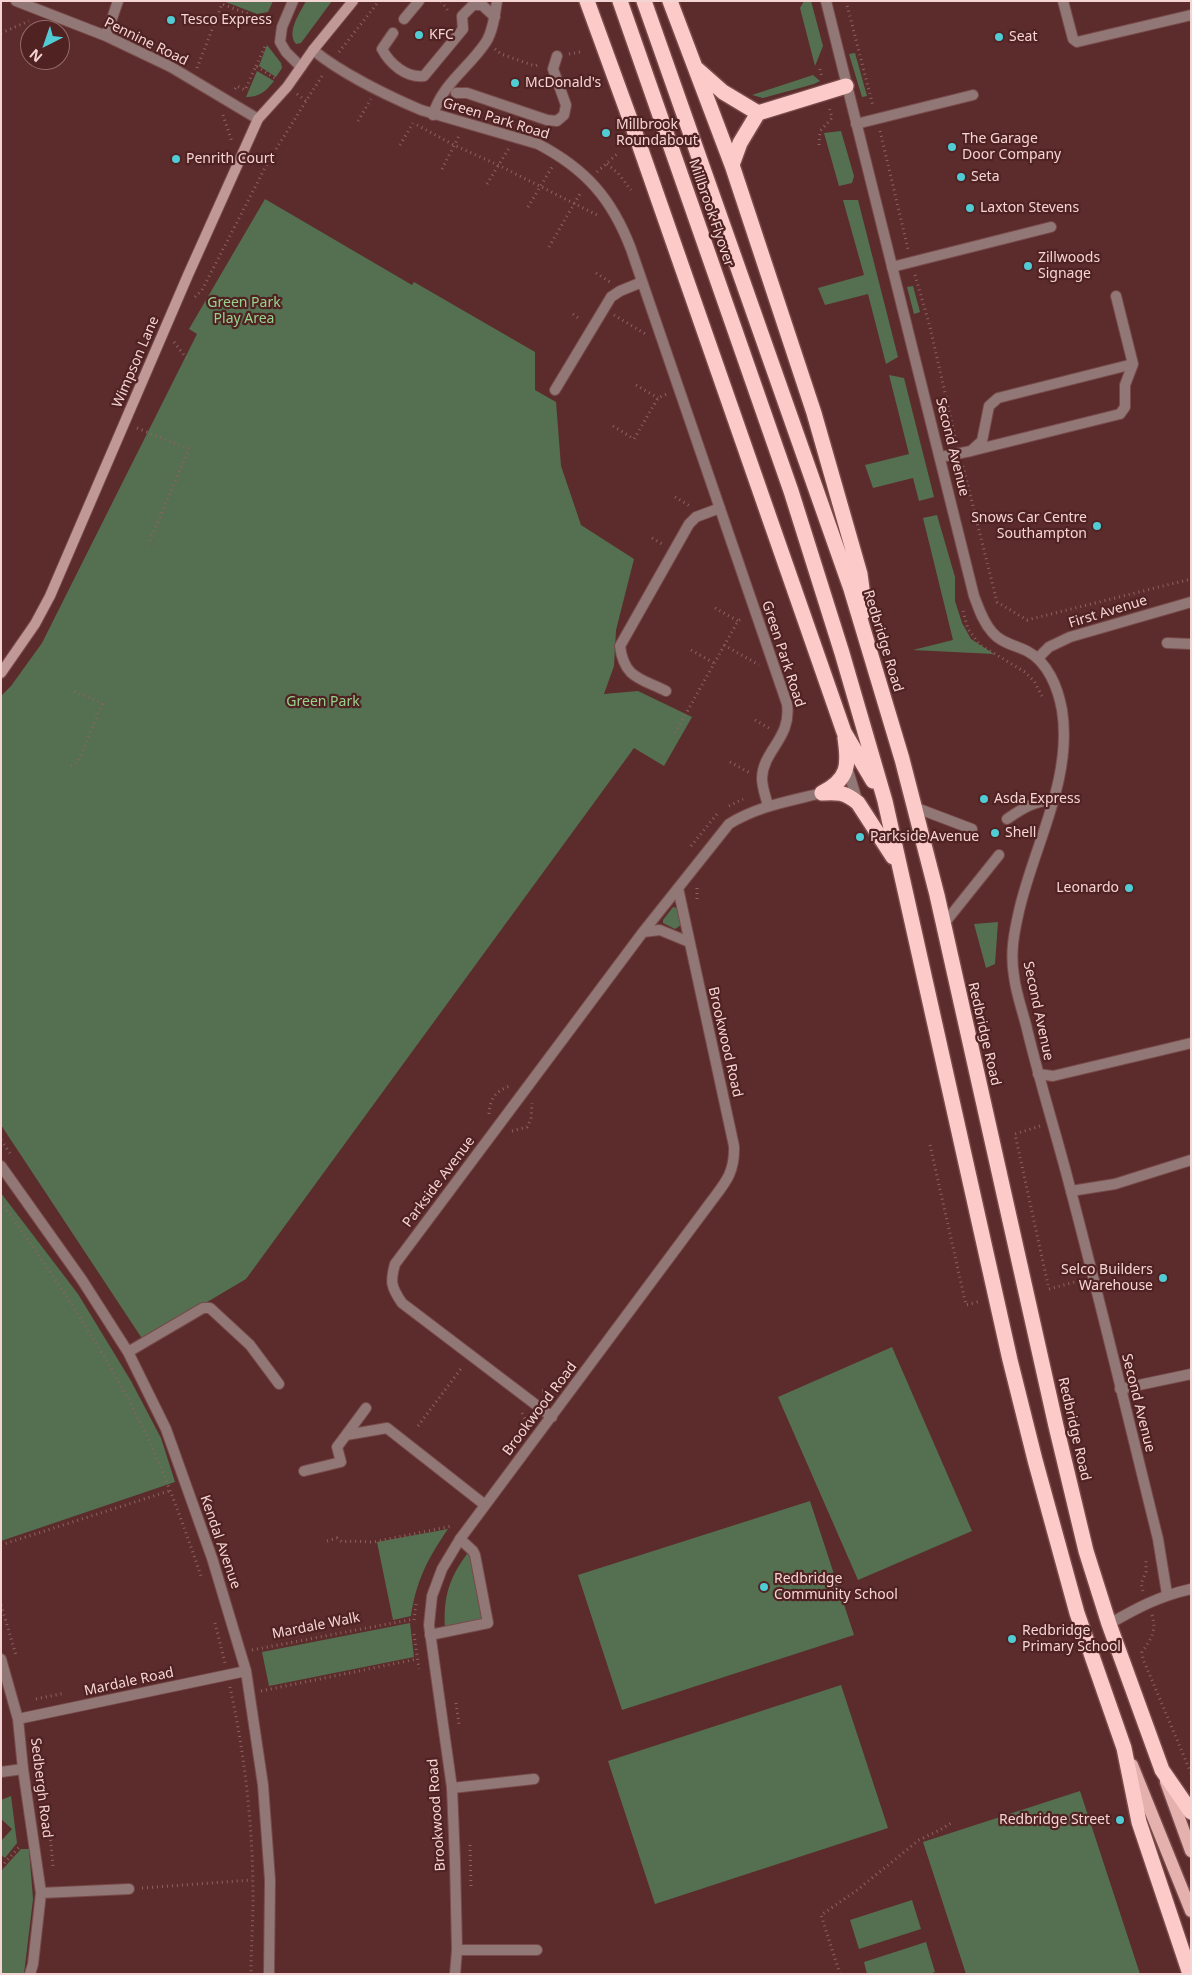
<!DOCTYPE html>
<html>
<head>
<meta charset="utf-8">
<style>
  body { margin:0 }
  #map { position:relative; width:1192px; height:1975px; overflow:hidden; background:#5c2c2c; font-family:"Noto Sans",sans-serif }
  canvas { display:block }
  .frame { position:absolute; inset:0; border:2px solid #f5d5d4; pointer-events:none }
  .north { position:absolute; left:20px; top:20px; width:50px; height:50px; box-sizing:border-box; background:#502222; border:1px solid #926a69; border-radius:50%; rotate:221deg; font-size:14px; font-weight:700; line-height:20px; text-align:center; color:#f5d5d4 }
  .north::after { content:''; display:block; margin:auto; width:18px; height:22px; background:#51ccd4; clip-path:polygon(50% 0,100% 100%,50% 72%,0 100%) }
</style>
</head>
<body>
<div id="map">
<canvas width="1192" height="1975"></canvas>
<div class="frame"></div>
<div class="north">N</div>
</div>
<script>
const ctx = document.querySelector('canvas').getContext('2d');
ctx.lineJoin = 'round';
function paint(path, color) {
  ctx.fillStyle = color;
  ctx.fill(path, 'evenodd');
}
function strokePath(path, color, width, dash) {
  ctx.strokeStyle = color;
  ctx.lineWidth = width;
  ctx.lineCap = dash ? 'butt' : 'round';
  ctx.setLineDash(dash || []);
  ctx.stroke(path);
}
function label(font, color, halo, rows, align = 'center') {
  ctx.font = font + ' "Noto Sans",sans-serif';
  ctx.lineWidth = 4.5;
  ctx.setLineDash([]);
  ctx.textBaseline = 'middle';
  ctx.strokeStyle = halo;
  ctx.fillStyle = color;
  for (const [text, x, y, turn = 0] of rows) {
    ctx.save();
    ctx.translate(x, y);
    ctx.rotate((+turn || 0) * Math.PI / 180);
    ctx.textAlign = isNaN(turn) ? turn : align;
    if (halo) ctx.strokeText(text, 0, 0);
    ctx.fillText(text, 0, 0);
    ctx.restore();
  }
}
paint(new Path2D(`
  M 223,1 L 273,1 L 268,12 L 257,14 Z
  M 306,1 L 332,1 L 301,43 L 296,44 C 286,32 300,13 306,1 Z
  M 804,1 L 811,1 L 823,46 L 815,66 L 800,8 Z
  M 267,45 L 281,63 L 282,68 L 276,77 L 259,66 Z
  M 855,53 L 867,96 L 862,97 L 849,54 Z
  M 257,71 L 274,81 C 266,91 260,97 246,97 Z
  M 813,75 L 820,81 L 814,84 L 763,98 L 752,95 Z
  M 841,131 L 854,176 L 852,183 L 839,186 L 824,133 Z
  M 265,199 L 412,285 L 414,282 L 535,352 L 535,390 L 556,402 L 561,466 L 581,525 L 634,559 L 616,630 L 614,666 L 604,694 L 638,691 L 692,717 L 664,766 L 634,748 L 246,1279 L 143,1340 L 1,1125 L 1,696 L 11,686 L 42,643 L 197,334 L 189,329 Z
  M 843,200 L 858,200 L 898,357 L 886,364 L 868,294 L 825,305 L 818,288 L 864,275 Z
  M 913,286 L 920,312 L 914,314 L 907,287 Z
  M 889,375 L 904,378 L 934,497 L 919,501 L 913,478 L 873,488 L 865,465 L 909,454 Z
  M 937,515 L 955,577 L 955,601 L 962,623 L 971,639 L 994,654 L 913,650 L 953,640 L 923,518 Z
  M 673,907 L 677,908 L 681,925 L 675,929 L 663,923 L 663,920 Z
  M 998,922 L 995,964 L 986,968 L 974,924 Z
  M 1,1193 L 78,1294 L 131,1381 L 161,1438 L 175,1482 L 1,1541 Z
  M 892,1347 L 972,1531 L 858,1580 L 778,1397 Z
  M 810,1501 L 854,1635 L 622,1710 L 578,1575 Z
  M 448,1529 C 428,1558 416,1581 411,1616 L 393,1620 L 377,1542 Z
  M 470,1550 L 486,1622 L 445,1629 C 443,1595 450,1576 470,1550 Z
  M 410,1623 L 414,1657 L 269,1686 L 262,1652 Z
  M 841,1685 L 888,1828 L 655,1904 L 608,1761 Z
  M 1080,1791 L 1140,1974 L 966,1974 L 923,1842 Z
  M 11,1796 L 17,1843 L 5,1858 L 1,1855 L 1,1841 L 12,1829 L 1,1819 L 1,1800 Z
  M 21,1849 L 29,1849 L 33,1899 L 24,1974 L 1,1974 L 1,1871 Z
  M 912,1900 L 921,1929 L 859,1949 L 850,1920 Z
  M 926,1942 L 935,1972 L 929,1974 L 867,1974 L 864,1962 Z`), '#547051');
const lane = new Path2D(`
  M 1063,1 L 1073,39 L 1077,42 L 1191,15
  M 404,19 L 419,1
  M 393,33 L 382,49 C 390,64 406,78 424,76 L 463,29 L 462,16 L 473,5 L 482,5 L 495,17
  M 456,93 L 467,93 L 547,120 L 557,121 L 564,115 L 566,105 L 553,69 L 557,56
  M 433,115 C 442,84 469,68 486,42 C 493,31 495,14 497,1
  M 856,124 L 973,95
  M 892,267 L 1051,227
  M 971,451 L 1120,414 L 1125,407 L 1125,385 L 1133,364 L 1116,296
  M 941,457 L 971,451 L 982,441 L 989,406 L 998,398 L 1133,364
  M 1167,643 L 1191,644
  M 847,767 L 858,803
  M 914,807 L 972,829
  M 1007,819 C 1023,808 1034,801 1053,800
  M 943,925 L 999,855
  M 1038,1074 L 1053,1076 L 1191,1043
  M 1071,1191 L 1115,1184 L 1191,1160
  M 1120,1389 L 1191,1374
  M 346,1435 L 366,1408
  M 304,1471 L 341,1462 L 337,1447 L 346,1435 L 387,1428 L 485,1505
  M 430,1635 L 488,1623 L 475,1555 L 473,1551 L 460,1539
  M 452,1788 L 534,1779
  M 457,1950 L 537,1950`);
const street = new Path2D(`
  M 16,1 L 106,36 L 171,67 L 258,119
  M 293,1 L 282,27 L 280,42 L 286,52 L 301,67
  M 826,1 L 974,596 C 979,609 983,622 992,632 C 1001,643 1015,645 1027,651 C 1048,662 1058,688 1062,710 C 1073,779 1034,845 1019,911 C 1014,933 1010,953 1014,976 C 1016,994 1023,1012 1027,1029 C 1039,1079 1054,1127 1067,1176 C 1099,1296 1128,1418 1158,1539 L 1167,1594
  M 106,36 L 118,1
  M 313,50 C 341,73 388,96 421,110 L 538,144 C 586,169 612,199 631,249 L 787,704 C 792,738 763,750 762,778 C 762,788 766,797 768,806
  M 555,390 L 611,297 L 620,291 L 642,282
  M 1038,658 L 1049,647 L 1070,637 L 1191,602
  M 666,691 C 640,678 624,678 620,646 L 689,524 L 696,517 L 720,508
  M 643,932 L 660,930 L 689,942
  M 1,1166 L 82,1280 L 128,1352 L 166,1429 L 212,1558 L 246,1671 L 263,1785 L 270,1880 L 269,1974
  M 128,1352 L 203,1308 L 210,1308 L 250,1345 L 279,1384
  M 552,1417 L 402,1303 C 391,1287 390,1282 395,1264 L 643,932 L 729,824 C 758,806 790,801 822,793
  M 1109,1624 C 1137,1608 1159,1596 1191,1589
  M 1,1659 L 18,1719 L 23,1769 L 41,1893 L 33,1964 L 30,1974
  M 18,1719 L 246,1671
  M 1,1772 L 23,1769
  M 41,1893 L 129,1889
  M 455,1974 L 457,1950 L 455,1861 L 452,1788 L 429,1625 L 432,1596 L 442,1569 L 460,1539 L 710,1203 C 725,1183 735,1173 734,1146 L 678,888`);
const secondary = new Path2D(`
  M 1,673 L 35,624 L 50,596 L 188,275 L 258,119 L 287,87 L 313,50 L 353,1`);
const primary = new Path2D(`
  M 1132,1765 L 1191,1911
  M 1166,1782 L 1191,1851`);
const highway = new Path2D(`
  M 587,1 L 638,141 L 844,732 L 873,781
  M 620,1 L 791,491 L 842,653 L 885,801 L 1010,1360 L 1035,1460 L 1077,1613 L 1124,1748 L 1139,1822 L 1190,1974
  M 644,1 L 851,589 L 902,759 L 937,895 L 1056,1426 L 1086,1551 L 1109,1624 L 1162,1770 L 1191,1812
  M 670,1 L 732,165 L 814,413 L 860,574 L 865,611
  M 697,69 L 723,92 L 758,113
  M 732,165 L 740,143 L 758,113 L 846,86
  M 822,793 C 838,792 845,792 858,803 L 893,857
  M 822,793 C 849,779 849,765 845,738`);
strokePath(lane, '#784a4a', 12);
strokePath(street, '#784a4a', 12);
strokePath(secondary, '#784a4a', 12);
strokePath(primary, '#784a4a', 15);
strokePath(highway, '#784a4a', 18);
strokePath(new Path2D(`
  M 441,1 L 449,12
  M 846,1 L 873,106
  M 1,33 L 29,21
  M 495,49 L 501,54 L 535,66 L 540,64
  M 339,52 L 379,1
  M 569,54 L 580,52
  M 256,66 L 266,44
  M 197,68 L 222,4 L 259,18 L 272,15
  M 820,69 L 822,78
  M 235,89 L 237,86 L 245,90 L 256,66 L 276,79
  M 297,94 L 306,101 L 324,73
  M 223,115 L 232,142
  M 358,121 L 371,99
  M 417,125 L 454,145 L 498,165 L 599,216
  M 880,131 L 908,249
  M 400,145 L 413,123
  M 819,145 L 820,131 L 832,118 L 829,106
  M 255,155 L 268,162 L 306,101
  M 607,164 L 618,173 L 631,190
  M 442,169 L 460,134
  M 597,172 L 617,154
  M 487,184 L 509,148
  M 528,207 L 552,167
  M 549,247 L 581,192
  M 596,273 L 610,282
  M 915,275 L 930,327 L 956,441
  M 195,297 L 202,290 L 268,162
  M 573,314 L 581,320
  M 614,315 L 647,335
  M 174,342 L 187,359
  M 636,385 L 658,398
  M 613,426 L 634,439 L 658,398 L 667,394
  M 137,428 L 189,449 L 148,545
  M 963,466 L 997,602 L 1027,620 L 1191,579
  M 675,497 L 690,506
  M 652,538 L 662,544
  M 715,608 L 738,621
  M 963,611 L 968,629 L 980,645 L 1025,672 L 1034,681 L 1042,696
  M 724,645 L 759,665
  M 691,650 L 714,663
  M 755,720 L 769,728
  M 675,733 L 738,621 L 743,618
  M 730,762 L 750,773
  M 71,766 L 78,762 L 102,704 L 95,700 L 73,691
  M 729,806 L 743,799
  M 691,846 L 717,814
  M 697,888 L 697,902
  M 489,1114 C 490,1098 496,1091 510,1086
  M 1040,1126 L 1015,1134 L 1048,1285
  M 512,1131 L 527,1127 L 531,1119 L 532,1103
  M 1,1140 L 12,1156
  M 930,1145 L 966,1305 L 981,1301
  M 1,1202 C 51,1272 100,1343 139,1420 C 164,1470 184,1526 202,1579
  M 1049,1289 L 1082,1280
  M 542,1391 L 549,1391 L 555,1388
  M 522,1413 L 526,1421 L 524,1428
  M 418,1426 L 463,1366
  M 327,1541 L 337,1538 L 342,1542 C 354,1540 363,1542 374,1542 L 452,1526
  M 1,1545 L 169,1491
  M 1143,1591 L 1141,1584 L 1146,1572 L 1146,1561
  M 1,1605 L 16,1655
  M 1152,1615 C 1157,1631 1151,1639 1142,1652 L 1143,1659 L 1191,1773
  M 414,1620 L 416,1604
  M 215,1623 L 225,1663
  M 414,1634 L 419,1669
  M 252,1650 L 414,1619
  M 230,1687 C 245,1755 253,1828 253,1898 C 253,1923 251,1948 251,1974
  M 261,1691 L 417,1659
  M 36,1699 L 65,1693
  M 456,1703 L 459,1724
  M 37,1746 L 49,1824 L 53,1866
  M 470,1845 L 471,1886
  M 1,1867 L 20,1846
  M 142,1888 L 252,1880
  M 840,1974 L 821,1915 L 856,1891 L 919,1840 L 940,1830 L 951,1823`), '#8d6261', 3, [1, 4]);
strokePath(lane, '#917876', 10);
strokePath(street, '#917876', 10);
strokePath(secondary, '#c09896', 10);
strokePath(primary, '#e4b1af', 12);
strokePath(highway, '#fccbc9', 15);
for (const [x, y, r, color] of [
  [171,20,5,"#51ccd4"],
  [419,35,5,"#51ccd4"],
  [999,37,5,"#51ccd4"],
  [515,83,5,"#51ccd4"],
  [606,133,5,"#51ccd4"],
  [952,147,5,"#51ccd4"],
  [176,159,5,"#51ccd4"],
  [961,177,5,"#51ccd4"],
  [970,208,5,"#51ccd4"],
  [1028,266,5,"#51ccd4"],
  [1097,526,5,"#51ccd4"],
  [984,799,5,"#51ccd4"],
  [995,833,5,"#51ccd4"],
  [860,837,5,"#51ccd4"],
  [1129,888,5,"#51ccd4"],
  [1163,1278,5,"#51ccd4"],
  [764,1587,5,"#51ccd4"],
  [1012,1639,5,"#51ccd4"],
  [1120,1820,5,"#51ccd4"]
]) {
  const dot = new Path2D();
  dot.arc(x, y, r, 0, 2 * Math.PI);
  ctx.fillStyle = color;
  ctx.fill(dot);
  strokePath(dot, '#502222', 2);
}
label('14px', '#f5d5d4', '#502222', [
  ["Tesco Express",181,20],
  ["KFC",429,35],
  ["Seat",1009,37],
  ["McDonald's",525,83],
  ["Millbrook",616,125],
  ["Roundabout",616,141],
  ["The Garage",962,139],
  ["Door Company",962,155],
  ["Penrith Court",186,159],
  ["Seta",971,177],
  ["Laxton Stevens",980,208],
  ["Zillwoods",1038,258],
  ["Signage",1038,274],
  ["Snows Car Centre",1087,518,"right"],
  ["Southampton",1087,534,"right"],
  ["Asda Express",994,799],
  ["Shell",1005,833],
  ["Parkside Avenue",870,837],
  ["Leonardo",1119,888,"right"],
  ["Selco Builders",1153,1270,"right"],
  ["Warehouse",1153,1286,"right"],
  ["Redbridge",774,1579],
  ["Community School",774,1595],
  ["Redbridge",1022,1631],
  ["Primary School",1022,1647],
  ["Redbridge Street",1110,1820,"right"]
], 'left');
label('14px', '#f5d5d4', '#502222', [
  ["Pennine Road",146,42,26],
  ["Green Park Road",496,119,17],
  ["Millbrook Flyover",711,213,71],
  ["Wimpson Lane",136,362,-67],
  ["Second Avenue",952,447,76],
  ["First Avenue",1108,612,-17],
  ["Redbridge Road",883,641,73],
  ["Green Park Road",783,654,72],
  ["Second Avenue",1038,1011,78],
  ["Redbridge Road",984,1034,77],
  ["Brookwood Road",725,1042,77],
  ["Parkside Avenue",439,1182,-53],
  ["Second Avenue",1138,1403,76],
  ["Brookwood Road",540,1409,-53],
  ["Redbridge Road",1074,1429,77],
  ["Kendal Avenue",220,1542,71],
  ["Mardale Walk",316,1626,-11],
  ["Mardale Road",129,1682,-12],
  ["Sedbergh Road",41,1788,83],
  ["Brookwood Road",437,1815,-94]
]);
label('14px', '#96d48e', '#502222', [
  ["Green Park",244,303],
  ["Play Area",244,319],
  ["Green Park",323,702]
]);
</script>
</body>
</html>
